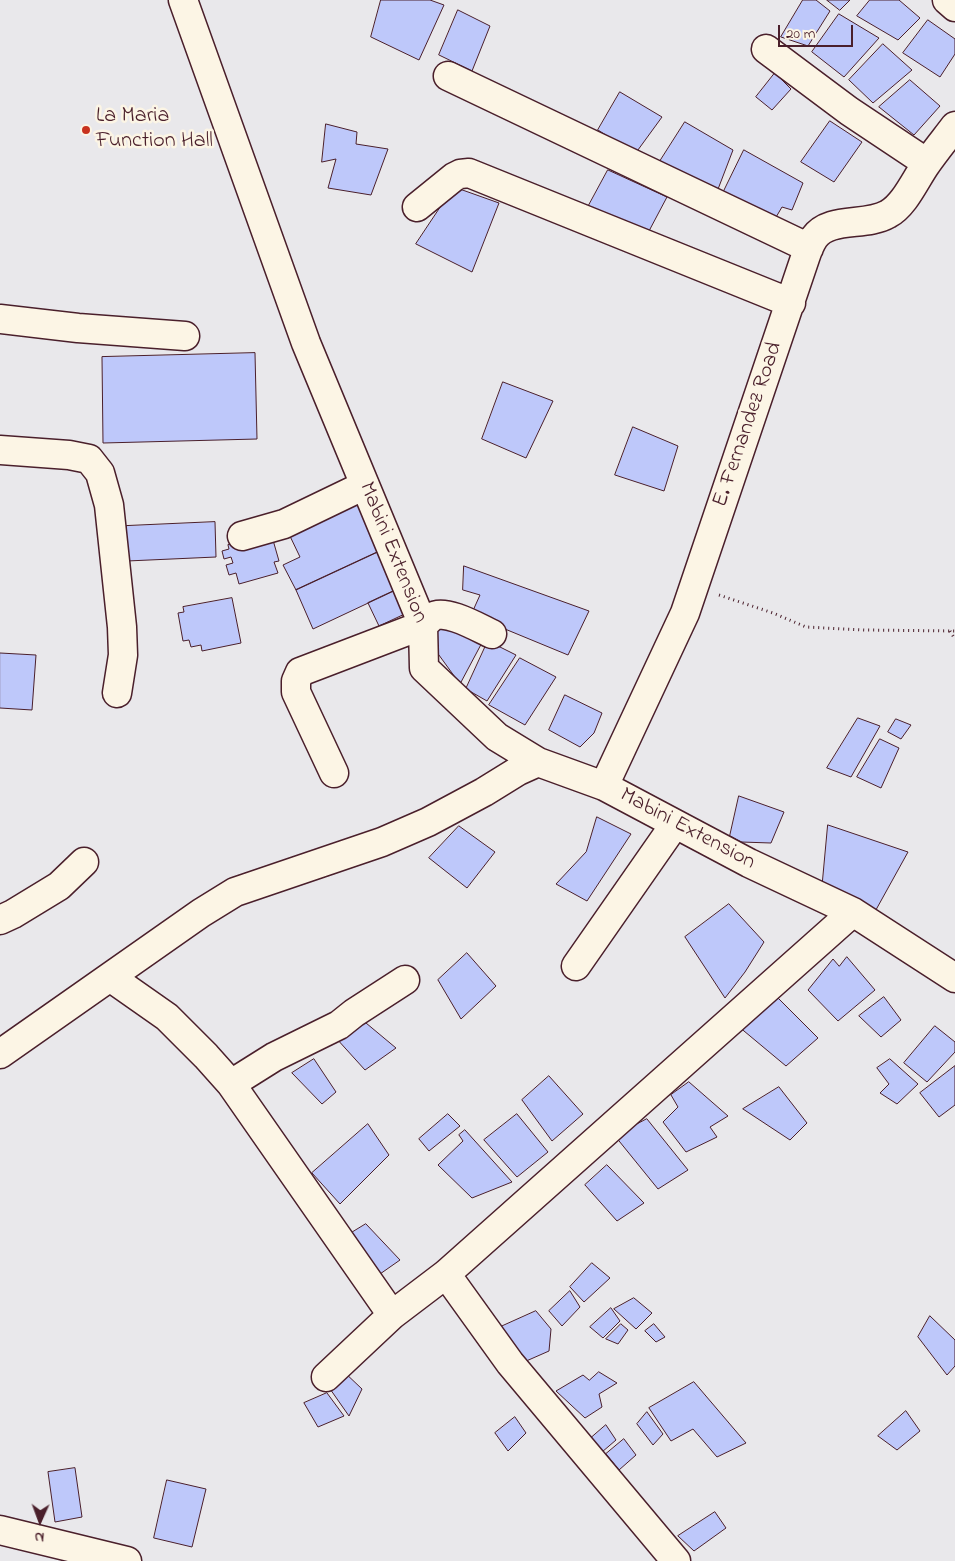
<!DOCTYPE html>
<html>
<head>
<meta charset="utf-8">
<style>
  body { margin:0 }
  #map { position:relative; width:955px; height:1561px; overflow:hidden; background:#e9e8eb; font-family:"Indie Flower",sans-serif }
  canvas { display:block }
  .north { position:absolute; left:15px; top:1496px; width:50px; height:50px; -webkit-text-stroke:4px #fcf5e5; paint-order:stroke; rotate:182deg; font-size:14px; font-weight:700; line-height:20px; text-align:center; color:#4a1f2b }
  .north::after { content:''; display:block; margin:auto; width:18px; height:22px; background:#4a1f2b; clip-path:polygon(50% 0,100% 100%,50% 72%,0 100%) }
  .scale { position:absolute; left:778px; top:25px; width:75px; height:22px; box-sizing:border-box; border:2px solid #4a1f2b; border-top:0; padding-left:6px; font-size:15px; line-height:18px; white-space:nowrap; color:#4a1f2b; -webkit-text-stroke:4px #fcf5e5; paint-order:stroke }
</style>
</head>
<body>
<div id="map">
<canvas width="955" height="1561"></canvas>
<div class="north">N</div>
<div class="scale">20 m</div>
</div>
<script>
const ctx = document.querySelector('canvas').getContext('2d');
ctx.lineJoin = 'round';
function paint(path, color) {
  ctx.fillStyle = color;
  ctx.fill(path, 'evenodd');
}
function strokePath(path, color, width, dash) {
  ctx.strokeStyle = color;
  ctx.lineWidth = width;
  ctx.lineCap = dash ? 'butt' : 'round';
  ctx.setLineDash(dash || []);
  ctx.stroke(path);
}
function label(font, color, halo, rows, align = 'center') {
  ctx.font = font + ' "Indie Flower",sans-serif';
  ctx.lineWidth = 5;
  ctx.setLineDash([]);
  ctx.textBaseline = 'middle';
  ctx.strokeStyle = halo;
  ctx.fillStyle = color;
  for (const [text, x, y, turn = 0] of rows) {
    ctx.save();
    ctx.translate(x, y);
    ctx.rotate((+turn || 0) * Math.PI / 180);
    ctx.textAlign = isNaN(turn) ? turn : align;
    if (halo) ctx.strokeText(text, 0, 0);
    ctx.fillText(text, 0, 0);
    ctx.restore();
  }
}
const building = new Path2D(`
  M 381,0 L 430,0 L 444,5 L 419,60 L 371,37 Z
  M 803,0 L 816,0 L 830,11 L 808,46 L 781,37 Z
  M 827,0 L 850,0 L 840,10 Z
  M 870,0 L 899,0 L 920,18 L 898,40 L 857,16 Z
  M 458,10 L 490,26 L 472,71 L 439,55 Z
  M 839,14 L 879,38 L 844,77 L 812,52 Z
  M 928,20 L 955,39 L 955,54 L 940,77 L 903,53 Z
  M 883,44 L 912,70 L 873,103 L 849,80 Z
  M 775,73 L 791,89 L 772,110 L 756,97 Z
  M 910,80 L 940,106 L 914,135 L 879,107 Z
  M 620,92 L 662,117 L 635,154 L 598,130 Z
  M 830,121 L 862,142 L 834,182 L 801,162 Z
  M 685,122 L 733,150 L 715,197 L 657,166 Z
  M 326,124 L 357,132 L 356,144 L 388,149 L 371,195 L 328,188 L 336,159 L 322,162 Z
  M 744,150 L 803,183 L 792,210 L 782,207 L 772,224 L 723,193 Z
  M 608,170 L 667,197 L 649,231 L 588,207 Z
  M 454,187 L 499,203 L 472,272 L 416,244 Z
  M 255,353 L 257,439 L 103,443 L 102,357 Z
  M 503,382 L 553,401 L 526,458 L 482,439 Z
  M 633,427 L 678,446 L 664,491 L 615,475 Z
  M 357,500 L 380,551 L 296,590 L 283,565 L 300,557 L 288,532 Z
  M 215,522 L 216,557 L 127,561 L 126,526 Z
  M 266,535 L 273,540 L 279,561 L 274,562 L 278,573 L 239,584 L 236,573 L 229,575 L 226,565 L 233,563 L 231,557 L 224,559 L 222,551 L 229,549 L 228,545 Z
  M 380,551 L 398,589 L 313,629 L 296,590 Z
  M 464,566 L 589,611 L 568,655 L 471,615 L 480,595 L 463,590 Z
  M 398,589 L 409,612 L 379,626 L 368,603 Z
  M 232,598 L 241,643 L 202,651 L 201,645 L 191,647 L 189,640 L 183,641 L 178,613 L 184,612 L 183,607 Z
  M 441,626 L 485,637 L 460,684 L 428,640 Z
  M 488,641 L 516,655 L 487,701 L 466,689 Z
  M 0,653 L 36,655 L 32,710 L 0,708 Z
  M 520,658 L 556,677 L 525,725 L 489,705 Z
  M 565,695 L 602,713 L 594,733 L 580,747 L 549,730 Z
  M 858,718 L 880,726 L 851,777 L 827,768 Z
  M 896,719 L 911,725 L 901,739 L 888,732 Z
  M 880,739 L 899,748 L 881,788 L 857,777 Z
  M 739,796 L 784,812 L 771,843 L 741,842 L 730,836 Z
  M 597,817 L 631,834 L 587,901 L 556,884 L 586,852 Z
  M 828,825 L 908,852 L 872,917 L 822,890 Z
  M 459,826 L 495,852 L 467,888 L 429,858 Z
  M 729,904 L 764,942 L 745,972 L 725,998 L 685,937 Z
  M 467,953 L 496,986 L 461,1019 L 438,980 Z
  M 847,957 L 875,990 L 838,1021 L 808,990 L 833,959 L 839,966 Z
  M 771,991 L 818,1038 L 786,1066 L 738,1026 Z
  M 884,997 L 901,1020 L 881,1037 L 859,1016 Z
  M 360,1018 L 396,1048 L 365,1070 L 336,1038 Z
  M 935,1026 L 955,1042 L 955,1052 L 927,1082 L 904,1063 Z
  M 314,1059 L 336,1092 L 322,1104 L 292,1073 Z
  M 890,1059 L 918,1084 L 897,1104 L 880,1093 L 889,1084 L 877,1068 Z
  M 955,1066 L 955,1105 L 939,1117 L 920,1093 Z
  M 549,1076 L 583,1114 L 552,1141 L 522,1100 Z
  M 689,1082 L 728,1116 L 710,1127 L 717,1137 L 686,1152 L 663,1122 L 678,1107 L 671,1095 Z
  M 779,1087 L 807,1123 L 790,1140 L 743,1109 Z
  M 448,1114 L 460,1126 L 429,1151 L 419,1139 Z
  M 517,1114 L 548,1152 L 517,1177 L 484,1140 Z
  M 647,1119 L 688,1170 L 658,1189 L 615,1136 Z
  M 368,1124 L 389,1155 L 340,1204 L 312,1173 Z
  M 465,1130 L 512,1182 L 472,1198 L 438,1165 L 463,1141 L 459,1135 Z
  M 607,1165 L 644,1203 L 617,1221 L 585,1185 Z
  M 366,1224 L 400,1260 L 380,1274 L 348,1235 Z
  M 592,1263 L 610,1278 L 584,1302 L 570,1287 Z
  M 570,1291 L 580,1307 L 562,1326 L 549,1311 Z
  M 634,1298 L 652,1313 L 636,1329 L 614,1309 Z
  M 611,1308 L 620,1321 L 603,1338 L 590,1327 Z
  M 536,1311 L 551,1329 L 549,1351 L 524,1362 L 496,1329 Z
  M 930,1316 L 955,1340 L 955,1366 L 947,1375 L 918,1337 Z
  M 621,1324 L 628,1330 L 618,1344 L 606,1339 Z
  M 654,1324 L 665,1337 L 656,1342 L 645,1331 Z
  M 342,1370 L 362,1389 L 349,1416 L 328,1386 Z
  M 599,1372 L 617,1383 L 599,1394 L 602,1407 L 585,1418 L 556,1391 L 583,1375 L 589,1380 Z
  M 694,1382 L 746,1443 L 717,1457 L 693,1429 L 671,1441 L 649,1408 Z
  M 327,1393 L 344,1416 L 318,1427 L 304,1403 Z
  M 906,1411 L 920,1431 L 897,1450 L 878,1436 Z
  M 647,1412 L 663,1434 L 653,1445 L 637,1424 Z
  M 515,1417 L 526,1433 L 508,1451 L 495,1433 Z
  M 606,1425 L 616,1440 L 602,1452 L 591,1438 Z
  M 624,1439 L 636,1455 L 619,1470 L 606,1454 Z
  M 75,1468 L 82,1517 L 55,1522 L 48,1472 Z
  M 167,1480 L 206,1489 L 192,1547 L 154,1538 Z
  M 715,1512 L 726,1528 L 694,1551 L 678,1536 Z`);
paint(building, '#bec8fa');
strokePath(building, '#4a1f2b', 1);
const minor = new Path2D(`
  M 183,0 L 306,343 L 423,625 L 424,668 L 497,737 L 538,762 L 604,786 L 749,863 L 853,912 L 955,978
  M 947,0 L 955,7
  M 766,49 L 849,111 L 927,163
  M 448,76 L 809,248
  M 417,207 L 454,177 L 460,174 L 469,173 L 791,303
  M 0,319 L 78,328 L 185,336
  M 0,450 L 69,455 L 89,459 L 100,473 L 109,505 L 122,627 L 123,655 L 117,693
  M 242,536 L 284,524 L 365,485
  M 334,773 L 296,692 L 296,681 L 300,672 L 423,625 C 426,623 429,619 432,617 C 445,608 479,628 492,634
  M 604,786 L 685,613 L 805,258 C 807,252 810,244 814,238 C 829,216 866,227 888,214 C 905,205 916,178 927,163 C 936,150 946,138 955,126
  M 0,920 L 13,914 L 59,886 L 84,862
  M 576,966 L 675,824
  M 110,977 L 167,1017 L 206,1056 L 231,1084 L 392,1315
  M 0,1054 L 201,913 L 235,892 L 382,842 L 428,822 L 484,792 L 518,771 L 538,762
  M 231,1084 L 274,1057 L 339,1025 L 354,1013 L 405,980
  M 446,1274 L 510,1363 L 676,1561
  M 326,1377 L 392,1315 L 446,1274 L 853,912
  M 0,1530 L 127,1561`);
strokePath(minor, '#4a1f2b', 31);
strokePath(new Path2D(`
  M 719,595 L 773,613 L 806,627 L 865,630 L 955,631
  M 950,631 L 955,639`), '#4a1f2b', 3, [1, 4]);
strokePath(minor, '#fcf5e5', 28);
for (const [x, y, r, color] of [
  [86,130,5,"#c8321e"]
]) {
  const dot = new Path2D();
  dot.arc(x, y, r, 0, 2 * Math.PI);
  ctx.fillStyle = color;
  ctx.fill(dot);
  strokePath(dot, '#fcf5e5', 2);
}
label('22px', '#4a1f2b', '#fcf5e5', [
  ["La Maria",96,117],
  ["Function Hall",96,142]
], 'left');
label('22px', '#4a1f2b', '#fcf5e5', [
  ["E. Fernandez Road",749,425,-71],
  ["Mabini Extension",392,553,68],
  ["Mabini Extension",687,830,28]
]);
</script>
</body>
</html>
